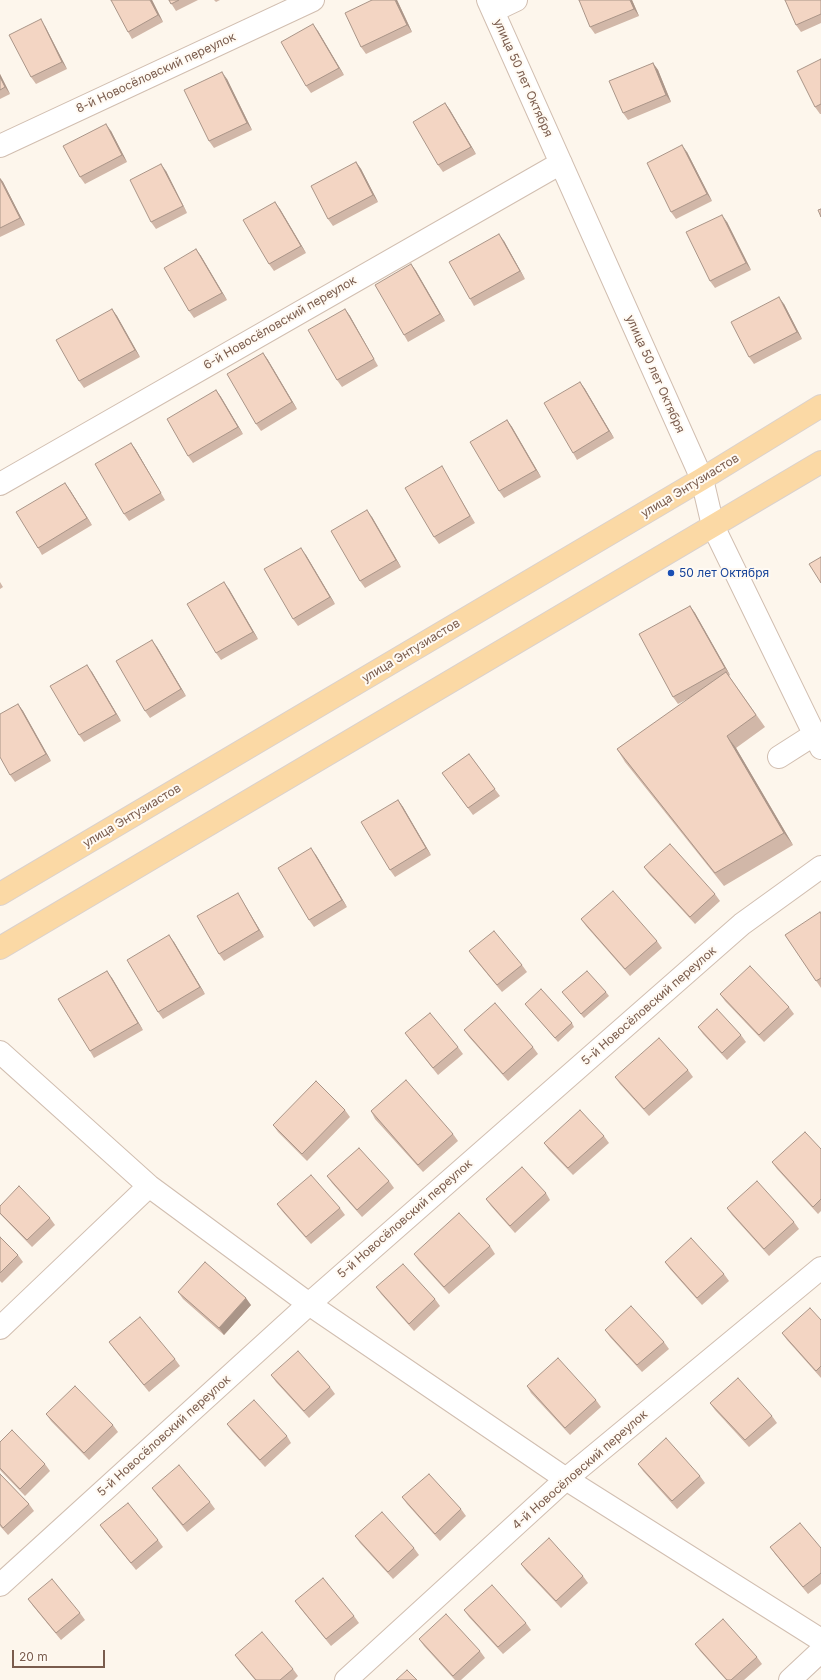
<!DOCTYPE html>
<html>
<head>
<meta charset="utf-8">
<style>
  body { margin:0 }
  #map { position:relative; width:821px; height:1680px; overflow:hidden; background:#fdf6ec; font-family:Inter,sans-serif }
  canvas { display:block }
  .scale { position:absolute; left:12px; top:1650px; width:93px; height:18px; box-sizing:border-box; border:2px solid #7a5c4d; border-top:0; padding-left:5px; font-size:12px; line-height:14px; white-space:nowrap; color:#7a5c4d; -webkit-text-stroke:3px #fffaf3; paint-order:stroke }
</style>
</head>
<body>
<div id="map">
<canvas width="821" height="1680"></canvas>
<div class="scale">20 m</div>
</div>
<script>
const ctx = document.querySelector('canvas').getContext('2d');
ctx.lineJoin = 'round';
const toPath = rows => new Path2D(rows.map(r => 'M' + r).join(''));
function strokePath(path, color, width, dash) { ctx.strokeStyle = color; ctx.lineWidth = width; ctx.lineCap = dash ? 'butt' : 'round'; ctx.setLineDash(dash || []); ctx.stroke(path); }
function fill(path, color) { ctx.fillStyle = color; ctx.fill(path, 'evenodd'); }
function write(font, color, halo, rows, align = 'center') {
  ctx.font = font + ' Inter,sans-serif'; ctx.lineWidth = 4; ctx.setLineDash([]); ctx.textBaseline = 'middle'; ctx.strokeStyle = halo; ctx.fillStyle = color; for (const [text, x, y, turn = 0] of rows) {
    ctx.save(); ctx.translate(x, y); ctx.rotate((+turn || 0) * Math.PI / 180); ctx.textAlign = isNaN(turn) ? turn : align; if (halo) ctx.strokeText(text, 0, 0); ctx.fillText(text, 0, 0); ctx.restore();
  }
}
const minor = toPath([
  [488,0,702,479,713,526,821,748],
  [493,11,516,0],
  [0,146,313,0],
  [0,484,561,163],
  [779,757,815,734],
  [0,1052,149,1186,309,1304,566,1479,821,1640],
  [0,1328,149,1186],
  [0,1585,309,1304,742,924,821,867],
  [346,1680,566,1479,821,1268],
  [790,1680,821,1651]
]);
const major = toPath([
  [0,894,702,479,821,406],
  [0,948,821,462]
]);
strokePath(minor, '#d1beb0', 24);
strokePath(major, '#dad1cd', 24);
strokePath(minor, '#fff', 22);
strokePath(major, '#fbd9a5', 22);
fill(toPath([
  [152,0,163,22,132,39,128,32],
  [169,0,198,0,176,11],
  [214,0,220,0,216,2],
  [397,0,412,32,366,54,361,47],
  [632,0,639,16,595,34,590,27],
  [821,0,821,23,801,32,796,25],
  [45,26,67,69,36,84,31,77],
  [318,31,344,75,311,93,306,86],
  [821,59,821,114,820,114,815,107],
  [653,63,658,70,671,102,628,120,623,113],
  [0,74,10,94,0,99],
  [227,79,252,130,214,148,209,141],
  [445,103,450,110,476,154,443,172,438,165],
  [111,131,127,162,85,184,80,177],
  [687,152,712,201,676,219,671,212],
  [356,162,361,169,378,202,333,226,328,219],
  [166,171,187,213,156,229,151,222],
  [0,178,3,182,25,225,0,237],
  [280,209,306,253,274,271,269,264],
  [727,222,751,270,715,288,710,281],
  [504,241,525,279,474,306,470,299],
  [196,249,201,256,227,300,194,318,189,311],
  [411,264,416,271,445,321,408,342,404,335],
  [784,304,802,339,754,364,749,357],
  [112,309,117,316,140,357,84,388,79,381],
  [345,309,350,316,378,366,342,387,337,380],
  [263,353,268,360,297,409,261,431,256,424],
  [580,382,585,389,614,438,577,460,573,453],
  [216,390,221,397,243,434,193,463,188,456],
  [507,420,512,427,541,477,504,498,499,491],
  [131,443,136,450,165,500,129,521,124,514],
  [446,474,475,523,439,544,434,537],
  [70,490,92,525,42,555,38,548],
  [372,517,401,567,365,588,360,581],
  [306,555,335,604,298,626,293,619],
  [0,582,3,587,0,589],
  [229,589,258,639,221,660,216,653],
  [690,606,695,613,730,675,729,676,765,727,736,748,793,845,724,886,625,762,617,749,693,696,678,704,673,697],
  [157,647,186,696,150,718,145,711],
  [92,672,121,721,84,742,79,735],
  [18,704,23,711,51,761,15,782,10,775],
  [469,754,500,796,473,815,442,773],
  [398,800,403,807,431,855,395,877,390,870],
  [316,855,347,907,314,927,309,920],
  [644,867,715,894,720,901,695,924,649,874],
  [242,900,264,937,224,961,219,954],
  [821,914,821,988,785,935],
  [581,919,657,941,662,948,630,976,586,926],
  [174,942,205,994,163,1019,158,1012],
  [469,951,522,965,527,972,502,992,474,958],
  [112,978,143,1030,94,1058,90,1051],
  [562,992,606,992,609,996,584,1018],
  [720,994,789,1007,794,1014,764,1042,725,1001],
  [525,1004,572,1023,574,1027,558,1042],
  [698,1027,741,1035,746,1042,727,1060,703,1034],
  [464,1030,533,1047,538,1054,508,1081,469,1037],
  [405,1033,458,1047,463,1054,438,1075,410,1040],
  [688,1070,693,1077,649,1116,620,1084,615,1077],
  [345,1110,350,1117,307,1161,278,1132,273,1125],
  [371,1111,453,1134,458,1141,423,1172,375,1119],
  [604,1136,609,1143,573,1175,549,1150,544,1143],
  [821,1149,821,1211,818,1214,777,1169,772,1162],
  [327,1176,389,1181,394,1188,362,1217,332,1183],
  [546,1193,550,1200,515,1233,491,1206,486,1199],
  [277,1204,340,1208,345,1215,311,1244,282,1211],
  [0,1206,50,1218,55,1225,32,1247,2,1216,0,1214],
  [727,1208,794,1222,799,1229,769,1256,732,1215],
  [0,1237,18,1255,23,1262,2,1283,0,1281],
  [490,1246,495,1254,449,1294,419,1261,414,1254],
  [665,1262,724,1274,729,1281,702,1305,670,1269],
  [376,1287,435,1299,440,1306,414,1331,381,1294],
  [178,1292,251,1305,224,1335,183,1299],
  [821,1320,821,1378,787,1340,782,1333],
  [605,1330,664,1342,669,1349,642,1372,610,1337],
  [109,1342,175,1359,180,1366,149,1392,114,1349],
  [271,1375,330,1387,335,1394,309,1418,276,1382],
  [527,1386,596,1400,601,1407,570,1435,531,1393],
  [710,1403,772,1416,777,1423,749,1447,715,1410],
  [46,1414,113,1425,118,1432,89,1460,51,1421],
  [227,1424,287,1436,291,1443,265,1467,232,1431],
  [0,1442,45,1464,50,1471,25,1496,0,1470],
  [638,1464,700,1476,705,1483,677,1509,643,1471],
  [0,1474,29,1504,34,1511,8,1535,0,1526],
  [152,1488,210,1502,215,1509,187,1532,157,1495],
  [402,1497,461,1509,466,1516,440,1541,407,1504],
  [100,1525,158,1540,163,1547,136,1570,105,1532],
  [355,1536,414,1548,419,1555,393,1579,360,1543],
  [770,1547,821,1548,821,1584,808,1594,775,1554],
  [521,1564,583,1576,588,1583,561,1608,526,1571],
  [28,1599,80,1613,85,1620,61,1640,33,1606],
  [295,1601,354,1616,359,1623,331,1646,300,1608],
  [464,1610,526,1623,531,1630,503,1654,469,1617],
  [419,1639,480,1651,485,1658,461,1680,455,1680,424,1646],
  [695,1644,757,1657,762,1664,744,1680,726,1680,700,1651],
  [235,1655,293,1669,298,1676,294,1680,255,1680,240,1662]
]), '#d1b7a8');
fill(toPath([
  [150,0,152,0,163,22,158,15],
  [395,0,397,0,412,32,407,25],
  [630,0,632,0,639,16,634,9],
  [41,19,45,26,67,69,62,62],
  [313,24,318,31,344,75,339,68],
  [653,63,658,70,671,102,666,95],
  [222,72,227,79,252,130,247,123],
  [0,74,10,94,5,87,0,77],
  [445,103,450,110,476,154,471,147],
  [106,124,111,131,127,162,122,155],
  [682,145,687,152,712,201,707,194],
  [356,162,361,169,378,202,373,195],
  [161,164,166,171,187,213,183,206],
  [0,178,3,182,25,225,20,218],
  [275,202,280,209,306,253,301,246],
  [722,215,727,222,751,270,746,263],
  [499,234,504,241,525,279,520,271],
  [196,249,201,256,227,300,222,293],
  [411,264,416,271,445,321,440,314],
  [779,297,784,304,802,339,797,332],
  [112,309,117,316,140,357,135,350],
  [345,309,350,316,378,366,374,359],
  [263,353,268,360,297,409,292,402],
  [580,382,585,389,614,438,609,431],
  [216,390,221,397,243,434,238,427],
  [507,420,512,427,541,477,536,470],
  [131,443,136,450,165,500,161,493],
  [65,483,70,490,92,525,87,518],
  [367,510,372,517,401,567,396,560],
  [301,548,306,555,335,604,330,597],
  [224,582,229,589,258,639,253,632],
  [690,606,695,613,730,675,725,668],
  [152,640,157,647,186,696,181,689],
  [87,665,92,672,121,721,116,714],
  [18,704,23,711,51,761,46,754],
  [727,736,736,748,793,845,784,833],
  [398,800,403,807,431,855,426,848],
  [311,848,316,855,347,907,342,900],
  [238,893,242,900,264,937,259,930],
  [169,935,174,942,205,994,200,987],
  [107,971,112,978,143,1030,138,1023],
  [246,1298,251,1305,224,1335,219,1328]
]), '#aa9588');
const building = toPath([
  [111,0,150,0,158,15,128,32,111,0],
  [169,0,179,0,171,4,169,0],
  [372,0,395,0,407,25,361,47,345,13,372,0],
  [579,0,630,0,634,9,590,27,579,0],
  [785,0,821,0,821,14,796,25,785,0],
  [41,19,62,62,31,77,9,35,41,19],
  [313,24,339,68,306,86,281,42,313,24],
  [821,59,821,104,815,107,797,71,821,59],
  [653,63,666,95,623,113,609,81,653,63],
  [222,72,247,123,209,141,184,90,222,72],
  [0,77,5,87,0,90,0,77],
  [445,103,471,147,438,165,413,122,445,103],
  [106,124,122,155,80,177,63,146,106,124],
  [682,145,707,194,671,212,647,163,682,145],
  [356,162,373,195,328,219,311,186,356,162],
  [161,164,183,206,151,222,130,180,161,164],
  [0,179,20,218,0,228,0,179],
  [275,202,301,246,269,264,243,220,275,202],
  [821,209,821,217,818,210,821,209],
  [722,215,746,263,710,281,686,232,722,215],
  [499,234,520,271,470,299,449,262,499,234],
  [196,249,222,293,189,311,164,268,196,249],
  [411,264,440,314,404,335,375,285,411,264],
  [779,297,797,332,749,357,731,322,779,297],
  [112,309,135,350,79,381,56,340,112,309],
  [345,309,374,359,337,380,308,330,345,309],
  [263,353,292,402,256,424,227,374,263,353],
  [580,382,609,431,573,453,544,403,580,382],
  [216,390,238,427,188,456,167,419,216,390],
  [507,420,536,470,499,491,470,442,507,420],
  [131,443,161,493,124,514,95,464,131,443],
  [442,466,470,516,434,537,405,488,442,466],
  [65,483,87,518,38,548,16,512,65,483],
  [367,510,396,560,360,581,331,531,367,510],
  [301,548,330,597,293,619,264,569,301,548],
  [821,557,821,583,809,564,821,557],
  [224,582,253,632,216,653,187,604,224,582],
  [690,606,725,668,673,697,639,634,690,606],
  [152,640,181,689,145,711,116,661,152,640],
  [87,665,116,714,79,735,50,686,87,665],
  [726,672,756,715,727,736,784,833,715,873,617,749,726,672],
  [18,704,46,754,10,775,0,757,0,714,18,704],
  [469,754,495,789,468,808,442,773,469,754],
  [398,800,426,848,390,870,361,822,398,800],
  [670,844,715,894,690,917,644,867,670,844],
  [311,848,342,900,309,920,278,868,311,848],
  [613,891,657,941,625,969,581,919,613,891],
  [238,893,259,930,219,954,197,916,238,893],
  [820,912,821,914,821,978,816,981,785,935,820,912],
  [494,931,522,965,497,985,469,951,494,931],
  [169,935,200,987,158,1012,127,960,169,935],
  [750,966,789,1007,759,1035,720,994,750,966],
  [107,971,138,1023,90,1051,58,999,107,971],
  [587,971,606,992,581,1014,562,992,587,971],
  [541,989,572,1023,555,1038,525,1004,541,989],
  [495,1003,533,1047,503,1074,464,1030,495,1003],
  [717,1009,741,1035,722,1053,698,1027,717,1009],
  [430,1013,458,1047,433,1068,405,1033,430,1013],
  [659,1038,688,1070,644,1109,615,1077,659,1038],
  [406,1080,453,1134,418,1165,371,1111,406,1080],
  [316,1081,345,1110,302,1154,273,1125,316,1081],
  [580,1110,604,1136,568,1168,544,1143,580,1110],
  [805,1132,821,1149,821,1199,813,1207,772,1162,805,1132],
  [359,1148,389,1181,357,1210,327,1176,359,1148],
  [522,1167,546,1193,510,1226,486,1199,522,1167],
  [311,1175,340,1208,306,1237,277,1204,311,1175],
  [757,1181,794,1222,764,1249,727,1208,757,1181],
  [19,1186,50,1218,27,1240,0,1213,0,1206,19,1186],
  [459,1213,490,1246,444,1287,414,1254,459,1213],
  [0,1237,18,1255,0,1273,0,1237],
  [691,1238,724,1274,697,1298,665,1262,691,1238],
  [205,1262,246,1298,219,1328,178,1292,205,1262],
  [403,1264,435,1299,409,1324,376,1287,403,1264],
  [631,1306,664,1342,637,1365,605,1330,631,1306],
  [810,1308,821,1320,821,1366,816,1371,782,1333,810,1308],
  [140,1317,175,1359,144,1385,109,1342,140,1317],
  [298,1351,330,1387,304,1411,271,1375,298,1351],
  [558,1358,596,1400,565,1428,527,1386,558,1358],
  [738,1378,772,1416,745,1440,710,1403,738,1378],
  [75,1386,113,1425,84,1453,46,1414,75,1386],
  [254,1400,287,1436,260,1460,227,1424,254,1400],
  [12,1430,45,1464,20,1489,0,1468,0,1442,12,1430],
  [666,1438,700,1476,672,1501,638,1464,666,1438],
  [179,1465,210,1502,183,1525,152,1488,179,1465],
  [0,1474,29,1504,3,1528,0,1524,0,1474],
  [429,1474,461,1509,435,1534,402,1497,429,1474],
  [128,1503,158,1540,131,1563,100,1525,128,1503],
  [382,1512,414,1548,388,1572,355,1536,382,1512],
  [800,1523,821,1548,821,1573,803,1587,770,1547,800,1523],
  [549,1538,583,1576,556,1601,521,1564,549,1538],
  [323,1578,354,1616,326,1639,295,1601,323,1578],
  [52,1579,80,1613,56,1633,28,1599,52,1579],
  [492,1585,526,1623,498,1647,464,1610,492,1585],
  [446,1614,480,1651,453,1676,419,1639,446,1614],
  [723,1619,757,1657,731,1680,727,1680,695,1644,723,1619],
  [262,1632,293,1669,280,1680,256,1680,235,1655,262,1632],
  [407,1670,417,1680,396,1680,407,1670]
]);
fill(building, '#f3d5c3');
strokePath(building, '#aa9588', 1);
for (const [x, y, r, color] of [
  [671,573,4,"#1a4fb4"]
]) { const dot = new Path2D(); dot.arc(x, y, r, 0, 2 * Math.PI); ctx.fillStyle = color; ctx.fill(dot); strokePath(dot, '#fffaf3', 1.5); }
write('12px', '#7a5c4d', '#fffaf3', [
  ["8-й Новосёловский переулок",156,73,-25],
  ["улица 50 лет Октября",523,78,66],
  ["6-й Новосёловский переулок",280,323,-30],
  ["улица 50 лет Октября",655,374,66],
  ["улица Энтузиастов",690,486,-31],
  ["улица Энтузиастов",411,651,-31],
  ["улица Энтузиастов",132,816,-31],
  ["5-й Новосёловский переулок",649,1006,-41],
  ["5-й Новосёловский переулок",405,1219,-41],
  ["5-й Новосёловский переулок",164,1436,-42],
  ["4-й Новосёловский переулок",580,1470,-41]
]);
write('12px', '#164399', '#fffaf3', [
  ["50 лет Октября",679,573]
], 'left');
</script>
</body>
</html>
